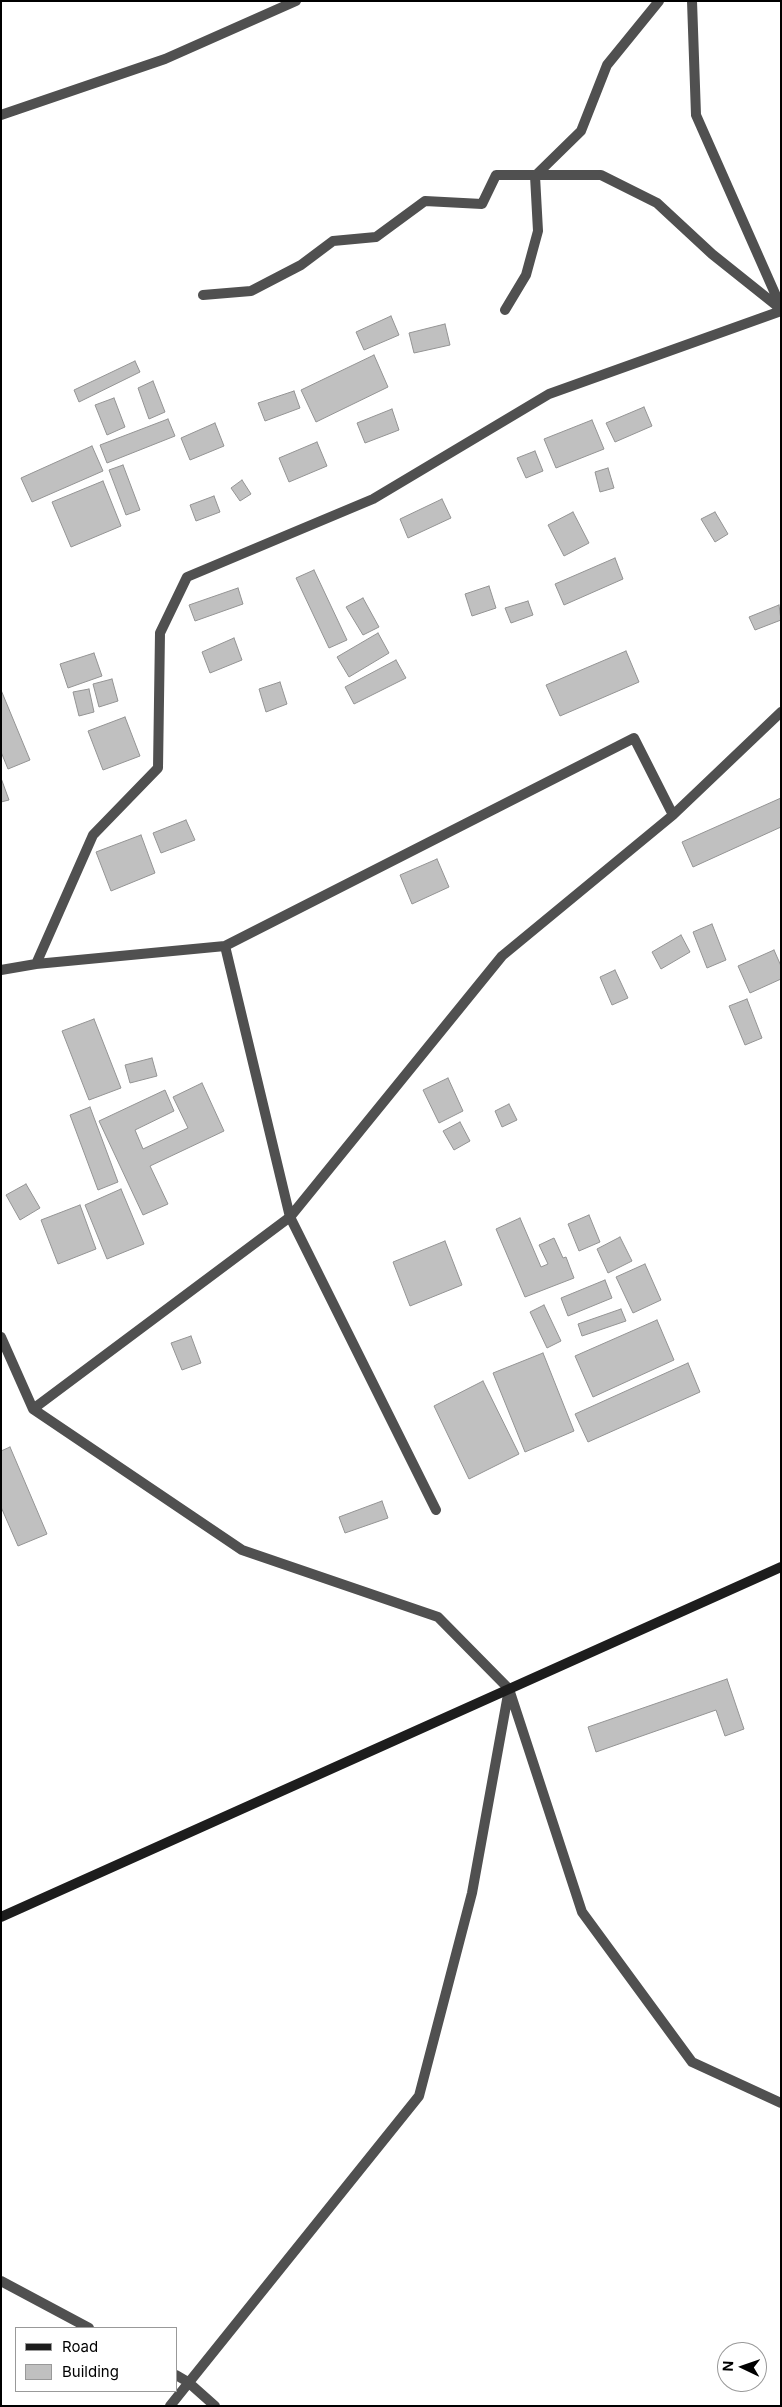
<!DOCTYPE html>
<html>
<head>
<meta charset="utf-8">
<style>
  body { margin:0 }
  #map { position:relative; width:782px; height:2407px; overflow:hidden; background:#fff; font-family:Inter,sans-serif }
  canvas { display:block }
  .frame { position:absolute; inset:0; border:2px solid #000; pointer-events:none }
  .legend { position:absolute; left:15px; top:2327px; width:162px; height:65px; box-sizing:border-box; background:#fff; border:1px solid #999; margin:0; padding:6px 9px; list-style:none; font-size:15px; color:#000 }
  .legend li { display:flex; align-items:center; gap:10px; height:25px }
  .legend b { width:25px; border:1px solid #999 }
  .north { position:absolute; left:717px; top:2342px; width:50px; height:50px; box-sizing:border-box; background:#fff; border:1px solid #999; border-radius:50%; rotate:273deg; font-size:14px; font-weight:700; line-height:20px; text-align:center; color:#000 }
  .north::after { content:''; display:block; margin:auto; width:18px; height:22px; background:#000; clip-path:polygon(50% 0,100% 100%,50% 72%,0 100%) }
</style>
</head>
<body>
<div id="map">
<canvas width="782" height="2407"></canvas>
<div class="frame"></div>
<ul class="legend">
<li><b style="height:6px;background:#1d1d1d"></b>Road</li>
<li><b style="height:14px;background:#c0c0c0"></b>Building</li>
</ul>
<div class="north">N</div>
</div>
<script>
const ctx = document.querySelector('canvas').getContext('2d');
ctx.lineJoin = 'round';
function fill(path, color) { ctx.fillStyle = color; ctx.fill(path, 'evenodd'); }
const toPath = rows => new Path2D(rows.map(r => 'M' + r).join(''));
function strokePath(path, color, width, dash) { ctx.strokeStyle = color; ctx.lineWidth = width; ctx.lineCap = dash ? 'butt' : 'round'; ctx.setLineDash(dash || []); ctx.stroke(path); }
const building = toPath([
  [391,316,399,335,364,350,356,332,391,316],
  [445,324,450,345,414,353,409,333,445,324],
  [374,355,388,387,316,422,301,390,374,355],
  [135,361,140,372,79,402,74,390,135,361],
  [153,381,165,412,149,419,138,388,153,381],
  [294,391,300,408,265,421,258,403,294,391],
  [114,398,125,427,107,435,95,405,114,398],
  [644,407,652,426,615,442,606,423,644,407],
  [392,409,399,430,365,443,357,423,392,409],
  [168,419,175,436,107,463,100,445,168,419],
  [592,420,604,449,556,468,544,439,592,420],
  [215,423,224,446,190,460,181,438,215,423],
  [317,442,327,466,289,482,279,458,317,442],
  [92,446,103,471,32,502,21,478,92,446],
  [535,451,543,471,526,478,517,458,535,451],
  [123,465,140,510,126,515,109,470,123,465],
  [608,468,614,488,600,492,595,472,608,468],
  [242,480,251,494,240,501,231,488,242,480],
  [103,481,121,526,71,547,52,502,103,481],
  [214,496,220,512,196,521,190,505,214,496],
  [442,499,451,518,408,538,400,519,442,499],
  [573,512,589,543,564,556,548,525,573,512],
  [715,512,728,534,715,542,701,519,715,512],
  [615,558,623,579,564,605,555,584,615,558],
  [314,570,347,640,329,648,296,578,314,570],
  [489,586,496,608,472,616,465,594,489,586],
  [238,588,243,604,195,621,189,605,238,588],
  [363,598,379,627,363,635,346,607,363,598],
  [528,601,533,615,511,623,505,608,528,601],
  [779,605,781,620,755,630,749,617,779,605],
  [378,633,389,653,349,677,337,657,378,633],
  [234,638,242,660,210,673,202,652,234,638],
  [626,651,639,682,560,716,546,685,626,651],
  [94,653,102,676,68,688,60,664,94,653],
  [396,660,406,678,354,704,345,687,396,660],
  [112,679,118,701,99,707,93,684,112,679],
  [280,682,287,704,266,712,259,689,280,682],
  [89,689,94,712,79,716,73,692,89,689],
  [1,690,30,760,8,769,1,752,1,690],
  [125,717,140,756,103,770,88,731,125,717],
  [1,778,9,800,1,802,1,778],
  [781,798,781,827,693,867,682,842,781,798],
  [186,820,195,840,161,853,153,833,186,820],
  [141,835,155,873,111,891,96,852,141,835],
  [437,859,449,887,412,904,400,875,437,859],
  [712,924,726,960,707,968,693,932,712,924],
  [681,935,690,952,661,969,652,952,681,935],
  [774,950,781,966,781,979,750,993,738,966,774,950],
  [615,970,628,998,612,1005,600,977,615,970],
  [747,999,762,1038,745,1045,729,1006,747,999],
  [94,1019,121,1088,89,1100,62,1031,94,1019],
  [152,1058,157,1076,130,1083,125,1065,152,1058],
  [448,1078,463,1111,439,1123,423,1090,448,1078],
  [202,1083,224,1131,150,1166,168,1204,143,1215,99,1121,165,1090,174,1111,135,1130,143,1149,188,1128,173,1097,202,1083],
  [509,1104,517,1120,502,1127,495,1111,509,1104],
  [90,1107,118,1182,98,1190,70,1115,90,1107],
  [460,1122,470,1141,454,1150,443,1131,460,1122],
  [26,1184,40,1208,20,1220,6,1195,26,1184],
  [121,1189,144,1244,107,1259,85,1205,121,1189],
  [80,1205,96,1249,58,1264,41,1220,80,1205],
  [589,1215,600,1242,579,1251,568,1224,589,1215],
  [520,1218,541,1267,548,1264,539,1245,554,1238,563,1258,566,1257,574,1278,525,1297,496,1229,520,1218],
  [620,1237,632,1261,608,1273,597,1249,620,1237],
  [445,1241,462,1285,410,1306,393,1262,445,1241],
  [645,1264,661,1300,633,1313,616,1277,645,1264],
  [605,1280,612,1298,568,1316,561,1298,605,1280],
  [544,1305,561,1341,547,1348,530,1312,544,1305],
  [621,1309,626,1321,582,1336,578,1324,621,1309],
  [657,1320,674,1360,593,1397,575,1356,657,1320],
  [191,1336,201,1363,182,1370,171,1343,191,1336],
  [543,1353,574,1431,525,1452,493,1373,543,1353],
  [688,1363,700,1392,588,1442,575,1414,688,1363],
  [483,1381,519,1454,469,1479,434,1406,483,1381],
  [10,1447,47,1534,18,1546,1,1507,1,1451,10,1447],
  [382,1501,388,1518,345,1533,339,1517,382,1501],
  [727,1679,744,1729,725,1736,716,1710,596,1752,588,1727,727,1679]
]);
fill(building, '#c0c0c0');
strokePath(building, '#949494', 1);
strokePath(toPath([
  [692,1,696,115,781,307],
  [1,115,165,59,296,1],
  [203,295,251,291,301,265,333,241,376,237,425,201,482,204,496,175,601,175,657,203,712,254,781,309],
  [505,310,526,275,538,231,535,176,581,131,607,65,659,1],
  [225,946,634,738,673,815],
  [36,964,93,835,158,768,160,633,187,577,373,499,549,394,781,311],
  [1,970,36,964,225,946,290,1217,33,1409],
  [1,1337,33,1409,242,1550,438,1617,509,1689],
  [436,1510,290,1217,502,956,673,815,781,712],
  [1,2281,89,2328],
  [176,2375,188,2382,215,2406],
  [170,2406,419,2096,472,1893,509,1689,582,1912,692,2062,781,2103]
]), '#505050', 10);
strokePath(toPath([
  [1,1917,781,1567]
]), '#1d1d1d', 10);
</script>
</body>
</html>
